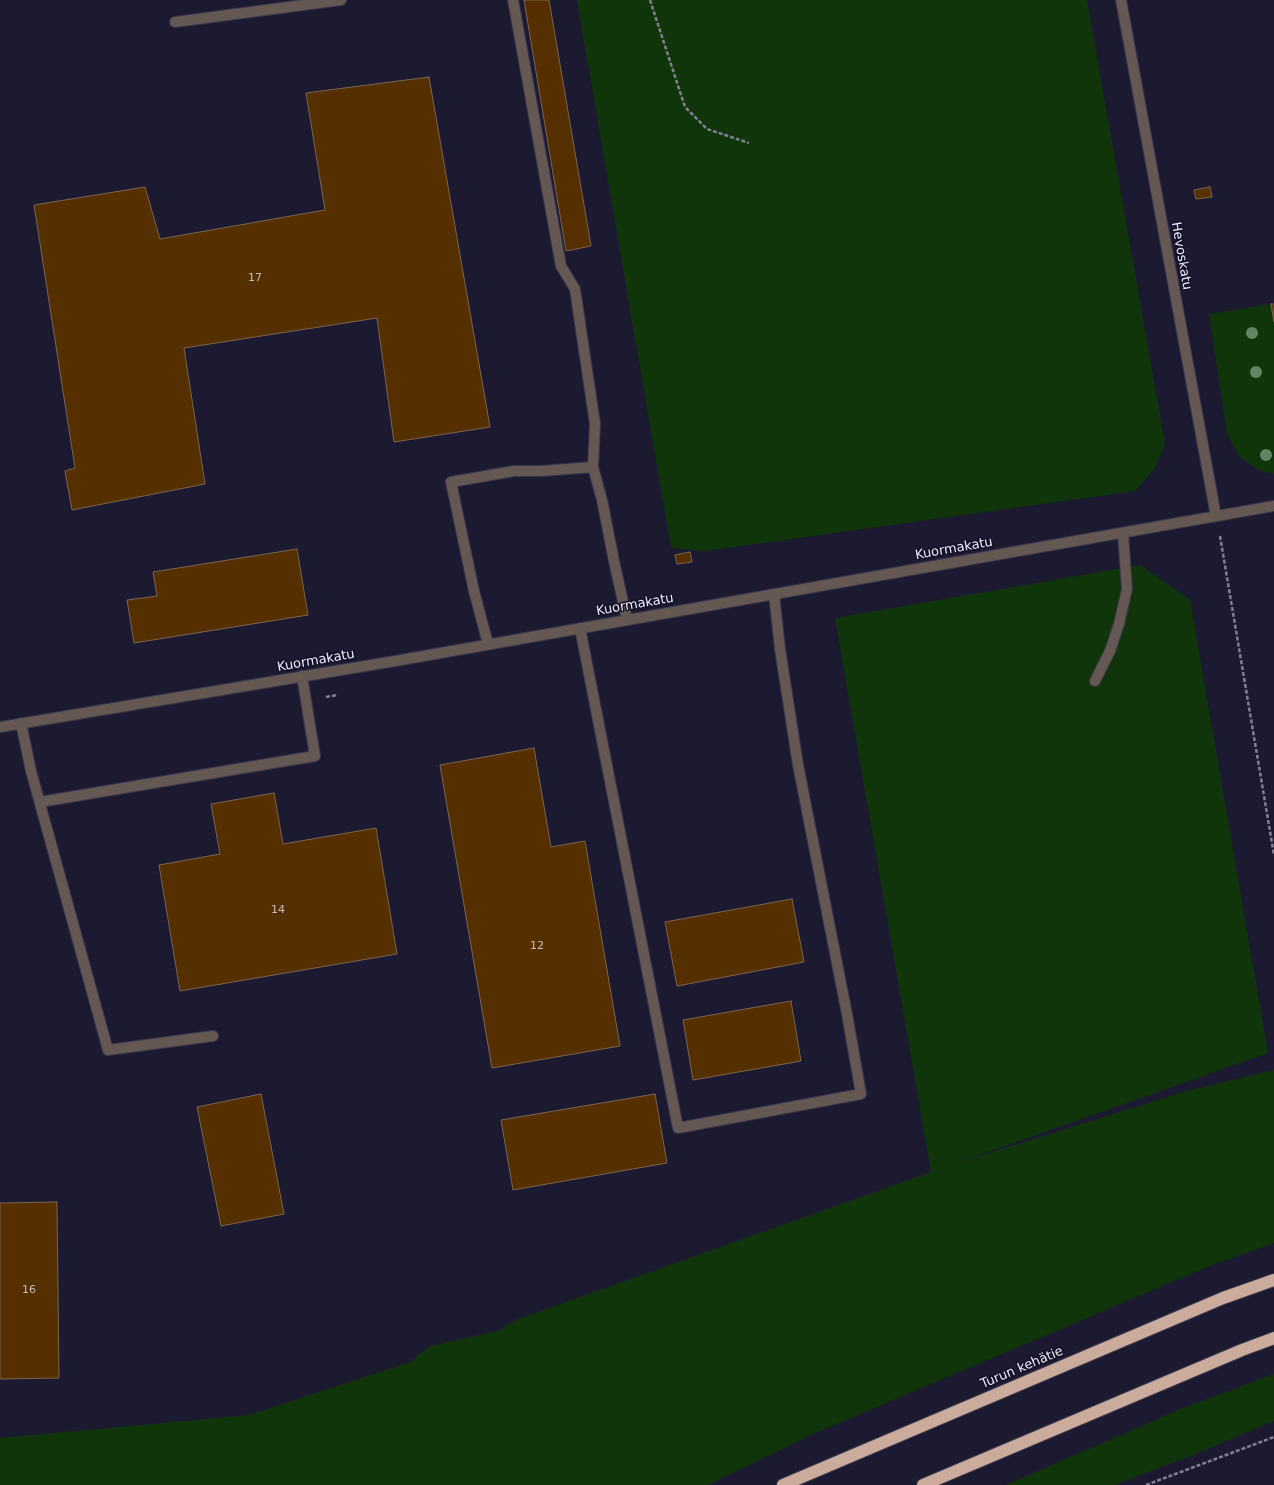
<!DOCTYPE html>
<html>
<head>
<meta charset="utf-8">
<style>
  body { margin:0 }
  canvas { display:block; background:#1c1a31 }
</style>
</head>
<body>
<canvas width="1274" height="1485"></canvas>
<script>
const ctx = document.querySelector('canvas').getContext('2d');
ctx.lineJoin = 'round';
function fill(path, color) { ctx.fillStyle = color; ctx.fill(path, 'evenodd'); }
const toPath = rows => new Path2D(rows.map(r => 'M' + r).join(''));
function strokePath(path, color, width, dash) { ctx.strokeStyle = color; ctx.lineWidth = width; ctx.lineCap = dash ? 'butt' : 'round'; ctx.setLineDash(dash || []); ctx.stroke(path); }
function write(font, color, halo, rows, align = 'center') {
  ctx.font = font + ' "DejaVu Sans",sans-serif'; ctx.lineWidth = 3; ctx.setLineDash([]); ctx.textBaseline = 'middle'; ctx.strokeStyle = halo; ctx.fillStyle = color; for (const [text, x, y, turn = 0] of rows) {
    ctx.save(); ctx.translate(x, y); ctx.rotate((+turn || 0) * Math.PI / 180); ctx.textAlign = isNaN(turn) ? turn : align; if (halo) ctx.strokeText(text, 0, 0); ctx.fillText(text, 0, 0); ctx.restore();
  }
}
fill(toPath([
  [577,0,1087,0,1165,444,1155,468,1135,491,705,551,671,548],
  [1271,304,1274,322,1274,474,1256,469,1238,455,1227,433,1209,314],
  [1140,565,1190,600,1268,1053,948,1166,1183,1092,1274,1070,1274,1243,1212,1265,815,1433,708,1485,0,1485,0,1438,249,1415,410,1362,430,1346,497,1331,518,1319,931,1172,835,618],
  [1274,1374,1274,1421,1193,1455,1114,1485,1006,1485,1178,1410]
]), '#11350a');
const building = toPath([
  [524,0,549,0,591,246,566,251,524,0],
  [429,77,490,427,394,442,377,318,184,348,205,484,72,510,65,471,75,468,34,205,145,187,160,239,325,210,306,93,429,77],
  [1210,187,1212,197,1196,199,1194,190,1210,187],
  [1271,304,1274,304,1274,322,1271,304],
  [297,549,308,615,134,643,127,600,157,596,153,572,297,549],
  [690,552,692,562,677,564,675,555,690,552],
  [534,748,551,847,585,841,620,1046,492,1068,440,765,534,748],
  [274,793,283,844,376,828,397,954,180,991,159,865,220,854,211,804,274,793],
  [792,899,804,962,677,986,665,922,792,899],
  [791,1001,801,1061,693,1080,683,1020,791,1001],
  [261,1094,284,1214,221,1226,197,1107,261,1094],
  [655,1094,667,1163,513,1190,501,1120,655,1094],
  [57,1202,59,1378,0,1379,0,1203,57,1202]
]);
fill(building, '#562f01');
strokePath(building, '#7c6550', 1);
const minor = toPath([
  [1121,0,1216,516],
  [175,22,341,0],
  [593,467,602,500,614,561,627,620],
  [580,628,678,1128,861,1094,847,1014,798,765,780,649,774,594],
  [488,644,474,591,451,482,514,471,541,471,593,467,595,424,575,289,561,266,513,0],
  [1095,681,1110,651,1119,624,1127,589,1123,533],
  [21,723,31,771,108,1050,213,1036],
  [0,727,401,660,1274,506],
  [40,802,315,756,302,676]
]);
const highway = toPath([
  [783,1485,1223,1298,1274,1280],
  [923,1485,1242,1350,1274,1338]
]);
strokePath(minor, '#39374d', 12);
strokePath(highway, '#39374d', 14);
strokePath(toPath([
  [650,0,685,107,707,129,749,143],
  [1220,536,1274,855],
  [326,697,338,695],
  [1146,1485,1274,1437]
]), '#817f93', 2.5, [4, 2]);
strokePath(minor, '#655852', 10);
strokePath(highway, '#cbab9b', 12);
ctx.fillStyle = '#628664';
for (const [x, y] of [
  [1252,333],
  [1256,372],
  [1266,455]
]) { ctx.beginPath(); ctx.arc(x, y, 6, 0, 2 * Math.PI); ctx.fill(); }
write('11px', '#c7bdbd', null, [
  ["17",255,278],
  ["14",278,910],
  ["12",537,946],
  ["16",29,1290]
]);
write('13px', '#edecfc', '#141127', [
  ["Hevoskatu",1181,256,80],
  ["Kuormakatu",954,549,-10],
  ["Kuormakatu",635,605,-10],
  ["Kuormakatu",316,661,-10],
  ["Turun kehätie",1022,1368,-23]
]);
</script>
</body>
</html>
